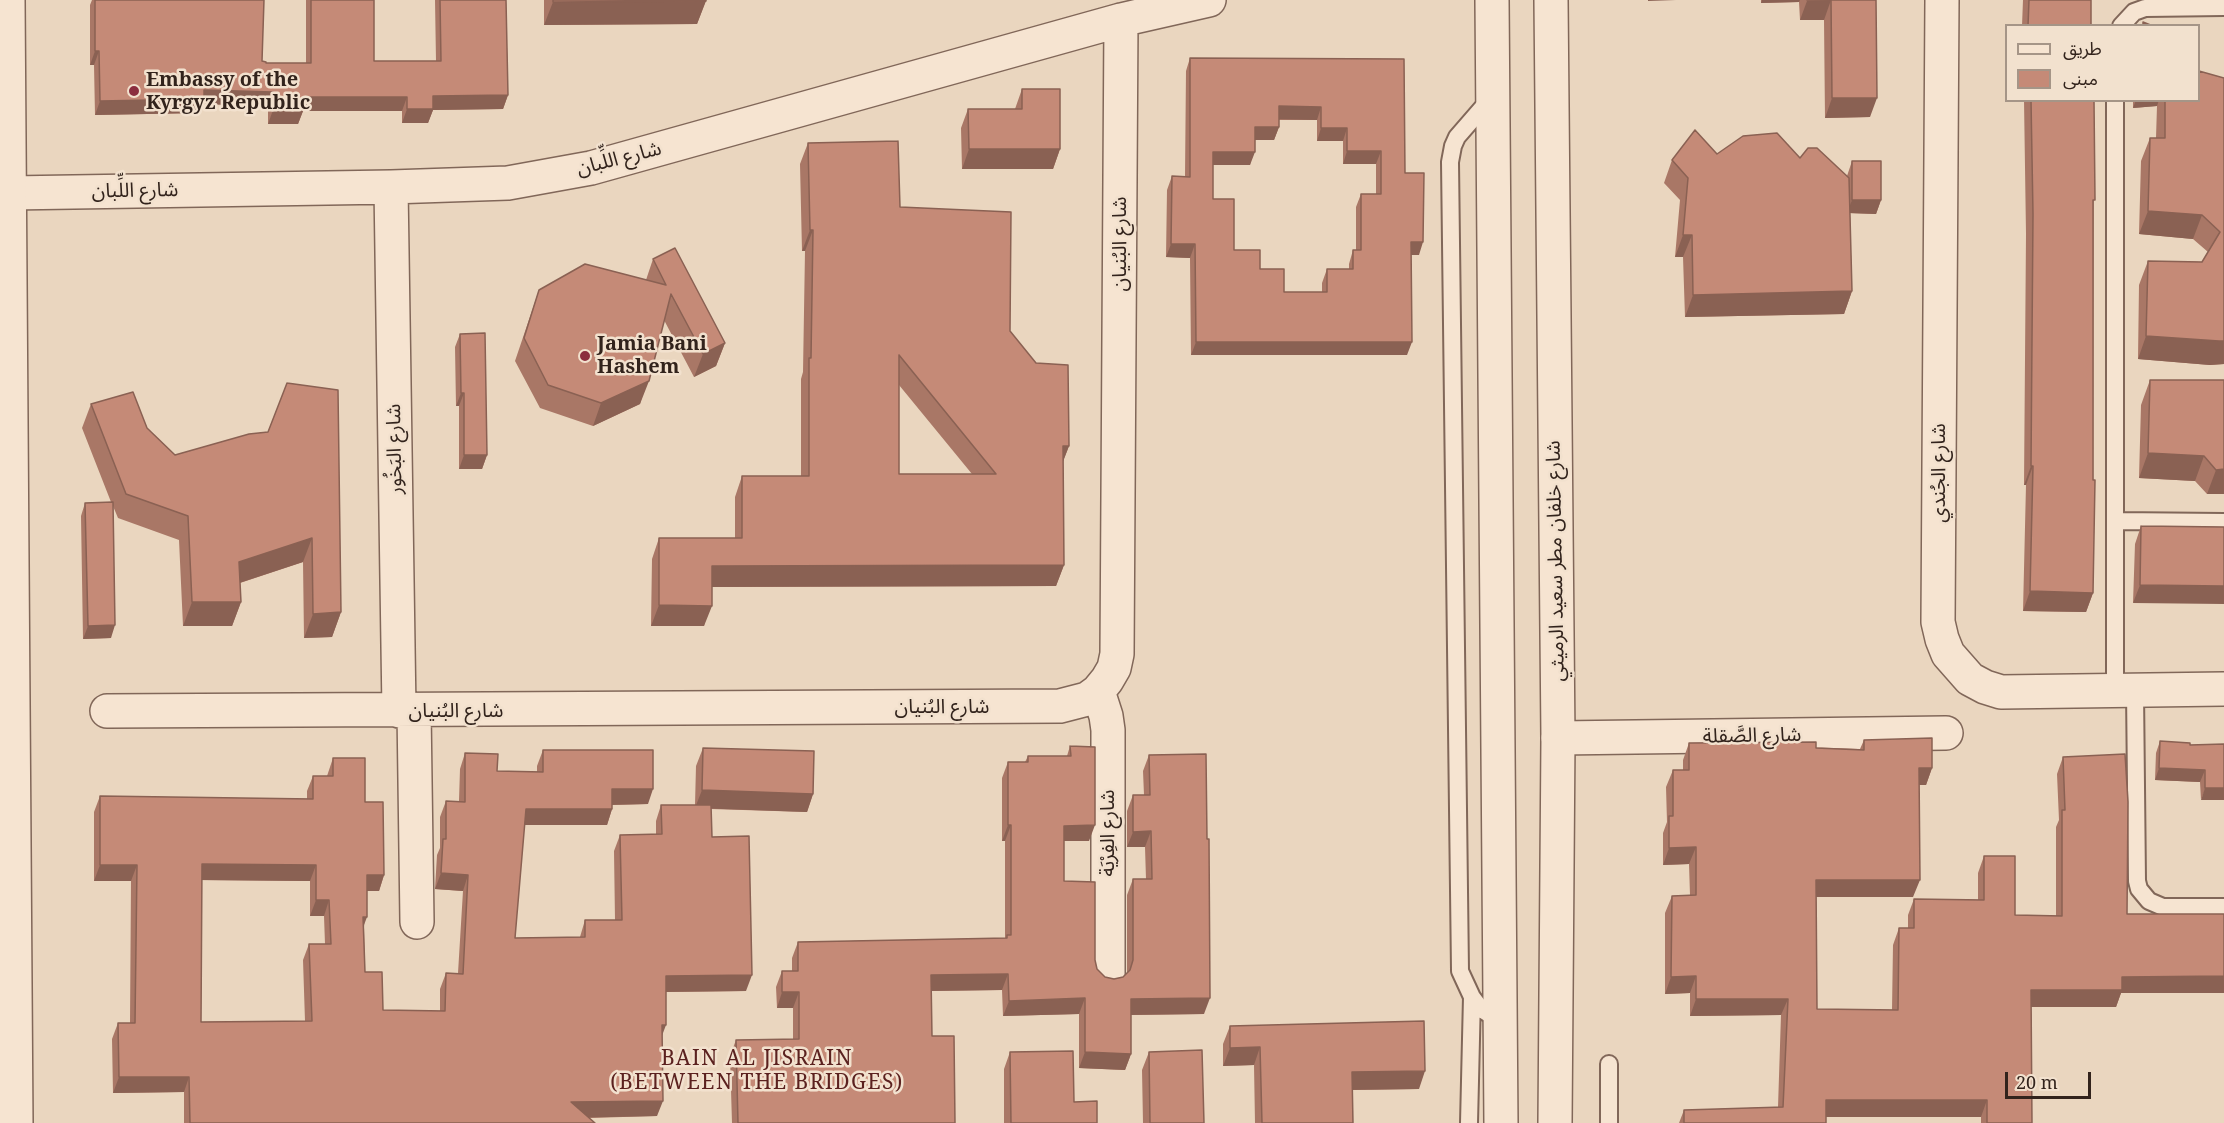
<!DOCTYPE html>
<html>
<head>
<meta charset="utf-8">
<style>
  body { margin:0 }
  #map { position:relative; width:2224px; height:1123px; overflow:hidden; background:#ead6bf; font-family:"Noto Serif","Noto Sans Arabic",serif }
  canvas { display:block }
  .legend { position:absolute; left:2005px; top:24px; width:195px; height:78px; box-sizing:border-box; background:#f2e1ce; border:2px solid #a59587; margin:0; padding:8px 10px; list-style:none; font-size:18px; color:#32231c }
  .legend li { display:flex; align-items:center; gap:12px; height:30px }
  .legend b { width:30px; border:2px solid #a59587 }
  .scale { position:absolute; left:2005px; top:1072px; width:86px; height:27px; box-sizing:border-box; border:3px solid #32231c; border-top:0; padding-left:8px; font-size:18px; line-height:21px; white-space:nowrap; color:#32231c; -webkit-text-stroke:4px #f2e1ce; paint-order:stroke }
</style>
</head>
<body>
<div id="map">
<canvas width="2224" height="1123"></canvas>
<ul class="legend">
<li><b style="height:8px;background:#f6e4d1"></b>طريق</li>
<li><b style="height:16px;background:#c58a77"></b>مبنى</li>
</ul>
<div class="scale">20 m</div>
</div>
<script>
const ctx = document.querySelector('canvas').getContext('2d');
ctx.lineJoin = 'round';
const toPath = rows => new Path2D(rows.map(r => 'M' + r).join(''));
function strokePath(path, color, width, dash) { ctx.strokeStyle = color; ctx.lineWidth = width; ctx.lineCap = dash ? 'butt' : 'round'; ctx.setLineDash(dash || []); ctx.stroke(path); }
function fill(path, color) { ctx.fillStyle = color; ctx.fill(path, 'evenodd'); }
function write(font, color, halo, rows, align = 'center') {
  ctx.font = font + ' "Noto Serif","Noto Sans Arabic",serif'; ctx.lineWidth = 5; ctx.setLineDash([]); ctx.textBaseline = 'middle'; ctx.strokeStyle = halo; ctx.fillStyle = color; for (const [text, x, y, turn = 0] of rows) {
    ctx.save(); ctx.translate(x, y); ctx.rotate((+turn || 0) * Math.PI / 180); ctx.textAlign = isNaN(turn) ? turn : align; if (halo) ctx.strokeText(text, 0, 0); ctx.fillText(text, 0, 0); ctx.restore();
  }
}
const service = toPath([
  [2121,26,2134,12,2145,8,2224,7],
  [1490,99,1457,137,1453,146,1450,162,1460,971,1472,997,1481,1009,1500,1021],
  [2115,521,2224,522],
  [2115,691,2115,100],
  [2135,691,2137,881,2139,889,2149,901,2163,907,2224,907],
  [1609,1064,1609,1123],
  [1469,1123,1472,997]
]);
const minor = toPath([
  [1942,0,1938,622,1942,639,1948,654,1970,679,1985,687,2001,692,2224,689],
  [391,187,399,711],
  [10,193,391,187,508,183,591,168,1121,20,1209,0],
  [1098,691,1106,716,1108,730,1108,976],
  [414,710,417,922],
  [107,711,1060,706,1087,699,1098,691,1107,680,1114,668,1117,654,1121,20],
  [1558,738,1946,733]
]);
const tertiary = toPath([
  [8,0,16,1123],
  [1492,0,1501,1123],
  [1551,0,1558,738,1555,1123]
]);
strokePath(service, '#816759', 20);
strokePath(minor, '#816759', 36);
strokePath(tertiary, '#816759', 36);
strokePath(service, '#f6e4d1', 16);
strokePath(minor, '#f6e4d1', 33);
strokePath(tertiary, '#f6e4d1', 33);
fill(toPath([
  [92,0,264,0,262,61,266,63,306,63,306,0,374,0,374,61,436,61,435,0,506,0,508,95,503,109,433,110,428,123,402,123,402,111,303,111,298,124,268,124,268,106,202,104,199,113,95,115,94,65,90,65,90,5],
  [544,0,706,0,697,24,544,25],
  [1761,0,1876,0,1870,117,1825,118,1824,20,1800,20,1799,2,1761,3],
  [2023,0,2091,0,2091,26,2022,26],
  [1190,58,1404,59,1405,173,1419,255,1411,255,1407,355,1191,355,1190,258,1166,257,1167,190,1172,176,1185,176,1186,71],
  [1279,120,1317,120,1317,141,1343,141,1343,164,1376,164,1376,194,1361,194,1356,207,1356,250,1353,250,1349,264,1349,269,1327,269,1322,283,1322,292,1284,292,1260,269,1234,250,1213,199,1213,165,1250,165,1255,140,1274,140,1279,127],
  [2224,78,2224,364,2210,365,2138,359,2139,285,2148,261,2202,262,2208,252,2193,239,2139,234,2141,161,2150,138,2156,138,2157,106,2133,108,2133,100,2199,100],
  [1022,89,1060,149,1053,169,962,169,961,128,968,109,1015,109],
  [2024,100,2094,100,2093,593,2086,612,2023,611,2026,485,2024,485,2026,234],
  [808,143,900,207,1010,331,1069,446,1063,461,1064,565,1056,586,712,587,704,626,651,626,652,559,659,538,735,538,735,497,742,476,801,476,801,379,803,372,805,251,802,251,800,164],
  [899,385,972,474,899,474],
  [1717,154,1800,158,1847,176,1852,161,1881,200,1876,214,1850,213,1852,291,1844,314,1685,317,1683,257,1675,257,1680,200,1664,183,1672,160],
  [653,259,725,343,716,366,694,377,664,320,640,404,593,426,540,408,515,361,539,290,646,280],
  [460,334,487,455,482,469,459,469,459,406,456,406,455,347],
  [2150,380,2224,380,2224,494,2207,494,2195,481,2139,478,2141,405],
  [287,383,341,612,332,637,304,638,303,562,240,583,241,602,232,626,183,626,179,540,118,518,113,506,111,638,83,639,81,516,85,503,111,502,82,428,91,404,147,428,175,455,268,432],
  [2141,526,2224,527,2133,603,2135,544],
  [1864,740,1932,768,1926,785,1919,785,1913,897,1816,897,1817,1009,1892,1010,1893,945,1899,928,1908,928,1908,915,1914,899,1978,900,1978,873,1984,856,2015,915,2056,916,2056,827,2059,820,2057,774,2063,757,2127,914,2224,914,2224,993,2121,993,2116,1007,2031,1007,2032,1123,1981,1123,1981,1117,1826,1117,1826,1123,1679,1123,1684,1110,1778,1107,1781,1015,1690,1016,1690,993,1665,994,1665,913,1672,896,1690,895,1689,864,1663,865,1663,833,1667,822,1666,787,1673,770,1683,770,1683,760,1689,743,1860,749],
  [2160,741,2190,745,2224,744,2201,800,2200,782,2155,780,2156,753],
  [1070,746,1089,841,1064,841,1064,881,1095,960,1097,969,1105,977,1114,979,1123,977,1127,973,1127,895,1133,879,1146,879,1145,847,1127,847,1127,811,1133,795,1144,795,1143,771,1149,755,1204,1014,1131,1015,1131,1054,1125,1070,1079,1068,1079,1014,1003,1016,1002,990,931,991,932,1036,955,1123,732,1123,730,1056,736,1040,793,1039,793,1008,777,1008,776,987,782,971,792,971,792,958,798,942,1005,938,1005,841,1002,841,1002,778,1008,762,1025,762,1028,756,1067,756],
  [703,748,813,794,807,812,711,809,712,837,746,991,666,992,662,1037,657,1116,589,1118,595,1123,184,1123,184,1092,113,1093,112,1039,118,1023,130,1023,131,881,94,881,94,812,100,796,307,799,307,791,313,776,327,776,333,758,365,802,384,875,379,891,367,891,364,927,365,972,383,1010,440,1011,440,989,446,973,458,973,463,891,435,889,437,855,440,848,440,817,446,801,459,801,460,769,465,753,497,771,537,772,537,766,543,750,648,804,612,805,612,809,607,825,524,825,515,938,580,937,585,920,615,920,614,851,620,835,656,835,656,821,661,805,695,805,696,766],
  [202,880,310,881,310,916,324,916,325,944,309,944,303,960,305,1021,201,1022],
  [1230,1026,1419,1089,1352,1090,1353,1123,1255,1123,1254,1065,1223,1066,1223,1044],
  [1010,1052,1074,1102,1097,1123,1004,1123,1004,1069],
  [1149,1052,1204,1123,1143,1123,1142,1070]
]), '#a97766');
fill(toPath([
  [1648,0,1676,0,1648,1],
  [1762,0,1800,0,1799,2,1761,3],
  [1831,0,1824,20,1800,20,1807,1],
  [706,1,697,24,544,25,553,2],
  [95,51,99,51,94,65,90,65],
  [204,90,273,92,268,106,202,104,199,113,95,115,100,101],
  [508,95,503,109,433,110,428,123,402,123,407,109,433,96],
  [303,97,407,97,402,111,303,111,298,124,268,124,273,110],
  [1832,98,1877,98,1870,117,1825,118],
  [2136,100,2159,100,2157,106,2133,108],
  [1279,106,1321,107,1317,120,1274,119],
  [1255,127,1279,127,1274,140,1250,140],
  [1321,128,1347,128,1343,141,1317,141],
  [969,149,1060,149,1053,169,962,169],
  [1347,151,1381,151,1376,164,1343,164],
  [1213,152,1255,152,1250,165,1208,165],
  [1852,200,1881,200,1876,214,1847,213],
  [2148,211,2202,215,2193,239,2139,234],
  [810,230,813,230,805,251,802,251],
  [1683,235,1692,235,1683,257,1675,257],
  [1411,242,1423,242,1419,255,1407,255],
  [1171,244,1195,244,1190,258,1166,257],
  [1852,291,1844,314,1685,317,1693,295],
  [2146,336,2224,341,2224,364,2210,365,2138,359],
  [1196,342,1412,342,1407,355,1191,355],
  [725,343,716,366,694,377,703,354],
  [649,381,640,404,593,426,601,403],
  [461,393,464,393,459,406,456,406],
  [1063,446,1069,446,1061,467],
  [2148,453,2204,456,2195,481,2139,478],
  [464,455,487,455,482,469,459,469],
  [2031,466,2033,466,2026,485,2024,485],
  [2224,469,2224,494,2207,494,2216,470],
  [312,538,303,562,230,586,239,562],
  [1064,565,1056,586,704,587,712,566],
  [2140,585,2224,586,2224,604,2133,603],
  [2030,591,2093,593,2086,612,2023,611],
  [192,602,241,602,232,626,183,626],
  [659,605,712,606,704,626,651,626],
  [341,612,332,637,304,638,313,614],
  [115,625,111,638,83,639,88,626],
  [1919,768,1932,768,1926,785,1913,785],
  [2159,768,2205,770,2200,782,2155,780],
  [2205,788,2224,788,2224,800,2201,800],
  [612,789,653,789,648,804,606,805],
  [702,790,813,794,807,812,695,808],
  [526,809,612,809,607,825,520,825],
  [1008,825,1011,825,1005,841,1002,841],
  [1095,825,1089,841,1059,841,1064,826],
  [1151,831,1145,847,1127,847,1133,832],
  [1696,847,1689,864,1663,865,1669,848],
  [202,864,316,865,310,881,196,880],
  [100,865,137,865,131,881,94,881],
  [441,873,468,875,463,891,435,889],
  [367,875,384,875,379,891,361,891],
  [1816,880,1920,880,1913,897,1810,897],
  [316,900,329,900,324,916,310,916],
  [363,917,367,917,361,933],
  [1008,974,1002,990,925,991,931,975],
  [752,975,746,991,660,992,666,976],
  [1696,976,1690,993,1665,994,1671,977],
  [2224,976,2224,993,2121,993,2116,1007,2025,1007,2031,990,2122,977],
  [782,992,799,992,793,1008,777,1008],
  [1085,998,1079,1014,1003,1016,1009,1001],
  [1210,998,1204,1014,1125,1015,1131,999],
  [1696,999,1788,999,1781,1015,1690,1016],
  [662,1025,666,1025,660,1041],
  [1260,1047,1254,1065,1223,1066,1230,1048],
  [1085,1052,1131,1054,1125,1070,1079,1068],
  [1425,1071,1419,1089,1345,1090,1352,1072],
  [119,1077,189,1077,184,1092,113,1093],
  [1826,1100,1987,1100,1981,1117,1820,1117],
  [663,1101,657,1116,565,1118,571,1102]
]), '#8a6153');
const building = toPath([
  [95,0,264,0,262,61,266,62,266,63,311,63,311,0,374,0,374,61,441,61,440,0,506,0,508,95,433,96,433,109,407,109,407,97,303,97,303,110,273,110,273,92,204,90,204,99,100,101,99,51,95,51,95,0],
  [553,0,706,0,706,1,553,2,553,0],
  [1807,0,1876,0,1877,98,1832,98,1831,0,1807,0],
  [2029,0,2091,0,2091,26,2028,26,2029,0],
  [2143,22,2153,26,2143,26,2143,22],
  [1190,58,1404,59,1405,173,1424,173,1423,242,1411,242,1412,342,1196,342,1195,244,1171,244,1172,176,1190,177,1190,58],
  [1279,106,1321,107,1321,128,1347,128,1347,151,1381,151,1381,194,1361,194,1361,250,1353,250,1353,269,1327,269,1327,292,1284,292,1284,269,1260,269,1260,250,1234,250,1234,199,1213,199,1213,152,1255,152,1255,127,1279,127,1279,106],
  [2199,71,2224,78,2224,341,2219,341,2146,336,2148,261,2202,262,2220,232,2202,215,2148,211,2150,138,2165,138,2165,100,2199,100,2199,71],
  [1022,89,1060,89,1060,149,969,149,968,109,1022,109,1022,89],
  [2031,100,2094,100,2095,200,2093,200,2093,480,2095,480,2093,593,2030,591,2033,466,2031,466,2033,214,2031,100],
  [1695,130,1717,154,1743,136,1777,133,1800,158,1808,148,1817,148,1849,178,1852,291,1693,295,1692,235,1683,235,1688,178,1672,160,1695,130],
  [898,141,900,207,1011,212,1010,331,1036,363,1068,365,1069,446,1063,446,1064,565,712,566,712,606,659,605,659,538,742,538,742,476,809,476,809,358,811,358,813,230,810,230,808,143,898,141],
  [899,355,996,474,899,474,899,355],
  [1852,161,1881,161,1881,200,1852,200,1852,161],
  [675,248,725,343,703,354,671,294,649,381,601,403,548,385,524,338,539,290,585,264,666,285,653,259,675,248],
  [485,333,487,455,464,455,464,393,461,393,460,334,485,333],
  [2150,380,2224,380,2224,469,2216,470,2204,456,2148,453,2150,380],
  [287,383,338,390,341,612,313,614,312,538,239,562,241,602,192,602,188,516,126,494,91,404,133,392,147,428,175,455,249,434,268,432,287,383],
  [113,502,115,625,88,626,85,503,113,502],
  [2141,526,2224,527,2224,586,2140,585,2141,526],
  [1932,738,1932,768,1919,768,1920,880,1816,880,1817,1009,1898,1010,1899,928,1914,928,1914,899,1984,900,1984,856,2015,856,2015,915,2062,916,2062,810,2065,810,2063,757,2125,754,2128,802,2127,914,2224,914,2224,976,2122,977,2122,990,2031,990,2032,1123,1987,1123,1987,1100,1826,1100,1826,1123,1684,1123,1684,1110,1783,1107,1788,999,1696,999,1696,976,1671,977,1672,896,1696,895,1696,847,1669,848,1669,816,1673,816,1673,770,1689,770,1689,743,1816,742,1816,748,1864,750,1864,740,1932,738],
  [2160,741,2190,743,2190,745,2224,744,2224,788,2205,788,2205,770,2159,768,2160,741],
  [1070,746,1095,747,1095,825,1064,826,1064,881,1095,882,1095,960,1097,969,1105,977,1114,979,1123,977,1130,970,1133,960,1133,879,1152,879,1151,831,1133,832,1133,795,1150,795,1149,755,1206,754,1207,839,1209,839,1210,998,1131,999,1131,1054,1085,1052,1085,998,1009,1001,1008,974,931,975,932,1036,954,1036,955,1123,738,1123,736,1040,799,1039,799,992,782,992,782,971,798,971,798,942,1007,938,1007,935,1011,935,1011,825,1008,825,1008,762,1028,762,1028,756,1071,756,1070,746],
  [703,748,814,751,813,794,702,790,703,748],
  [543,750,653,750,653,789,612,789,612,809,526,809,515,938,585,937,585,920,622,920,620,835,662,834,661,805,711,805,712,837,749,836,752,975,666,976,666,1025,662,1025,663,1101,571,1102,595,1123,190,1123,189,1077,119,1077,118,1023,135,1023,137,865,100,865,100,796,313,799,313,776,333,776,333,758,365,758,365,802,383,802,384,875,367,875,367,917,363,917,365,972,382,972,383,1010,445,1011,446,973,463,974,468,875,441,873,443,839,446,839,446,801,465,802,465,753,498,754,497,771,543,772,543,750],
  [202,864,316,865,316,900,329,900,331,944,309,944,312,1021,201,1022,202,864],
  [1424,1021,1425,1071,1352,1072,1353,1123,1262,1123,1260,1047,1230,1048,1230,1026,1424,1021],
  [1202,1050,1204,1123,1150,1123,1149,1052,1202,1050],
  [1073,1051,1074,1102,1097,1101,1097,1123,1011,1123,1010,1052,1073,1051]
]);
fill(building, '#c58a77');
strokePath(building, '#8a6153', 1.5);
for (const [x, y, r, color] of [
  [134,91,6,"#8b2d3e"],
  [585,356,6,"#8b2d3e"]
]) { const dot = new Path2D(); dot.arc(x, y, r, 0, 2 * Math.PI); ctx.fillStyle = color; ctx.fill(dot); strokePath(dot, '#f2e1ce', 2); }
write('bold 20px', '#32231c', '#f2e1ce', [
  ["Embassy of the",146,80],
  ["Kyrgyz Republic",146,103],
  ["Jamia Bani",597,344],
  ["Hashem",597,367]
], 'left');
write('20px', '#32231c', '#f2e1ce', [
  ["شارع اللِّبان",619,159,-14],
  ["شارع اللِّبان",135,191,-1],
  ["شارع البُنيان",1120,244,-90],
  ["شارع البَخُور",395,449,-91],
  ["شارع الجُندي",1939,473,-90],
  ["شارع خلفان مطر سعيد الرميثي",1556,561,-91],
  ["شارع البُنيان",942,707],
  ["شارع البُنيان",456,711],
  ["شارع الصَّقلة",1752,736,-1],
  ["شارع الفِرْيَة",1108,833,-90]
]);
ctx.letterSpacing = '1.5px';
write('21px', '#5b211f', '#f2e1ce', [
  ["BAIN AL JISRAIN",757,1059],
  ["(BETWEEN THE BRIDGES)",757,1083]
]);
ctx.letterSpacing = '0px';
</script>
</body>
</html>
